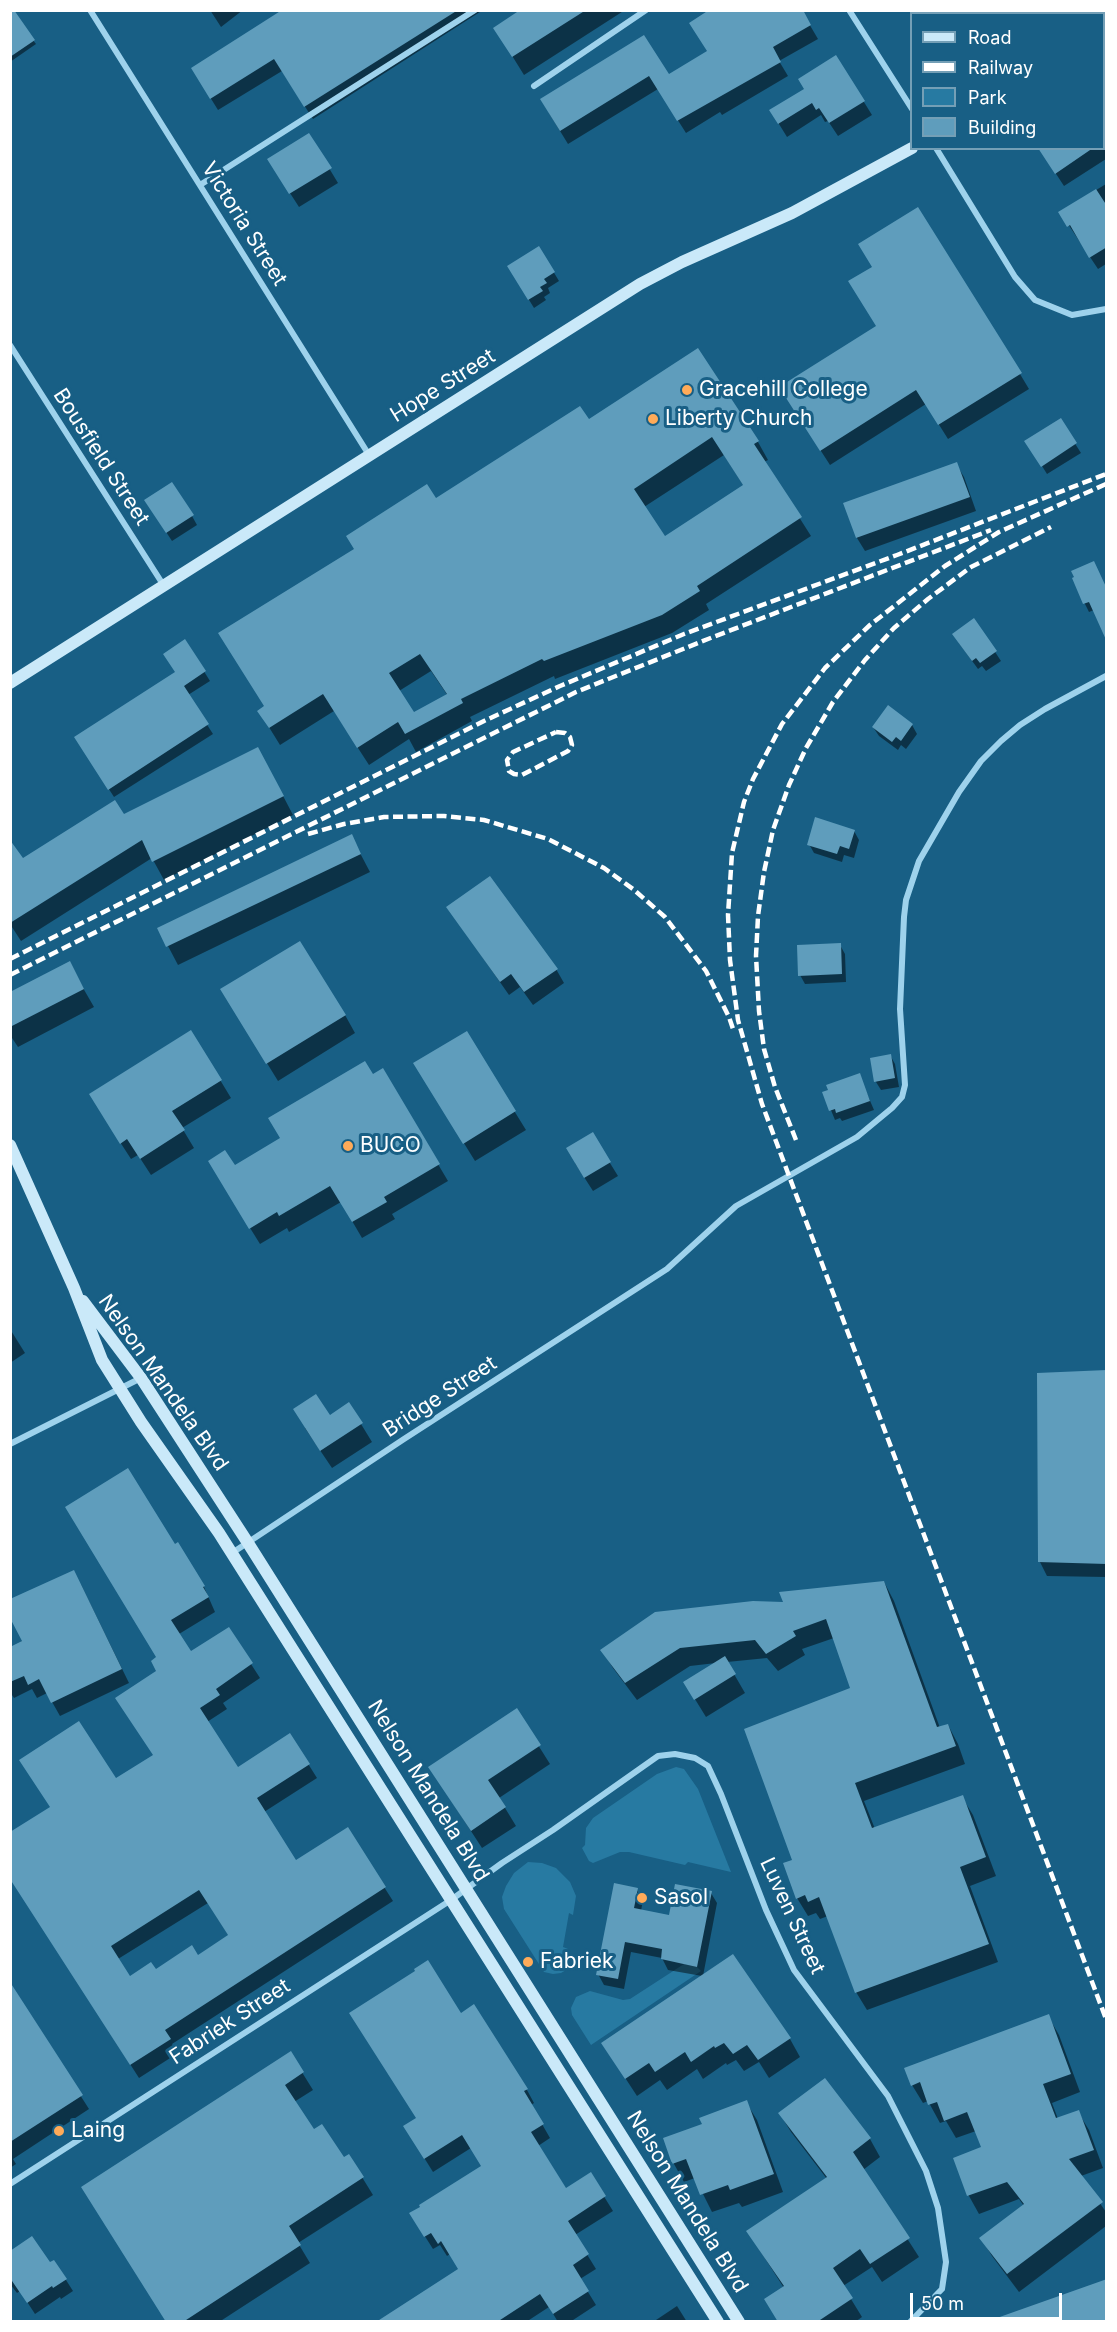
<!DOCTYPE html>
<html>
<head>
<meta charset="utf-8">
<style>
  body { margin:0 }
  #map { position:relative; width:1117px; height:2332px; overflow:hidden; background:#185f85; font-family:Inter,sans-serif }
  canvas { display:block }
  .frame { position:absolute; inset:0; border:12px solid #fff; pointer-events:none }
  .legend { position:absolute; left:910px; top:12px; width:195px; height:138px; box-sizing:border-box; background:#185f85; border:2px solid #749fb6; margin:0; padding:8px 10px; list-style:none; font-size:18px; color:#fff }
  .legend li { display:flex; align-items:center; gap:12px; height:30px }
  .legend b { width:30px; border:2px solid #749fb6 }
  .scale { position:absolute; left:910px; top:2293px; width:152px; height:27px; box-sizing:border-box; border:3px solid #fff; border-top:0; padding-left:8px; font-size:18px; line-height:21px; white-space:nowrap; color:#fff; -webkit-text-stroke:4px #185f85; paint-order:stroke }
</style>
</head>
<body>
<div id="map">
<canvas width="1117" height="2332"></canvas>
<div class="frame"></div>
<ul class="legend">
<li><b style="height:8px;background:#cae9f9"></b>Road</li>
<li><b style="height:8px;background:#fff"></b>Railway</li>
<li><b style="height:16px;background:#277aa2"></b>Park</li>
<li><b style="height:16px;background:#5f9dbc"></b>Building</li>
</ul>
<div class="scale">50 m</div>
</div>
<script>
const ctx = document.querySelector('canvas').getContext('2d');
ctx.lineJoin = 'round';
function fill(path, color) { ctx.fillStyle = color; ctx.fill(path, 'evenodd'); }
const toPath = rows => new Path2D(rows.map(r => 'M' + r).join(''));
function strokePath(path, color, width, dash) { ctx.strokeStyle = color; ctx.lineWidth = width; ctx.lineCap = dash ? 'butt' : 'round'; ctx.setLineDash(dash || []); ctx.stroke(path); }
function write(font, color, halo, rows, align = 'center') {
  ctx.font = font + ' Inter,sans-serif'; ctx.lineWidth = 6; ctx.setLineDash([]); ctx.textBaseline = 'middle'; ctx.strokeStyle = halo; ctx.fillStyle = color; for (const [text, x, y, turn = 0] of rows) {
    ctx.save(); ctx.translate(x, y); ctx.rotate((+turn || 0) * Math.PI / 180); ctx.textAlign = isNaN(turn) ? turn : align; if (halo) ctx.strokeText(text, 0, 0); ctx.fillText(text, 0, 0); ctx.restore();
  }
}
fill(toPath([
  [676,1767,684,1769,698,1789,731,1872,688,1862,685,1865,629,1852,620,1852,593,1863,589,1861,582,1848,585,1845,586,1828,593,1818,657,1774],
  [528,1862,542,1863,556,1868,570,1882,576,1896,573,1915,569,1913,563,1947,568,1949,567,1963,566,1970,561,1973,553,1974,544,1972,504,1909,502,1897,506,1886,514,1873],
  [684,1964,697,1967,701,1971,591,2045,572,2015,571,2008,576,1997,590,1991,623,2000,630,1999]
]), '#277aa2');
fill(toPath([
  [210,10,243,10,221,27],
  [285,10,483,10,313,119,282,71,218,110,200,81],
  [523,10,625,10,524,75,506,46],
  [801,10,818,39,779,61,788,76,722,115,720,112,686,133,658,89,568,144,549,113,643,37,669,76,709,52],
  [947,10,1106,10,1106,22,1104,24,1104,14,949,14],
  [10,11,36,44,10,62],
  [836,57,872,115,838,136,828,121,825,122,821,115,787,137,771,111,806,89],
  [309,135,338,183,299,207,277,173],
  [1104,138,1106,143,1106,159,1064,186,1039,148,1104,148],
  [1106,184,1106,264,1098,269,1060,212],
  [539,248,559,281,548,288,550,293,544,297,546,300,534,308,509,267],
  [1020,374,1029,389,948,439,926,404,830,465,790,403],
  [1060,420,1081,453,1047,474,1032,450],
  [588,421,758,442,768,460,764,462,811,536,706,604,709,610,672,633,555,679,554,676,470,717,472,721,416,752,409,739,369,765,334,711,280,745,259,711,266,707,435,500],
  [724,455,744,486,664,538,644,507],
  [431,671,448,696,413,714,399,691],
  [956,464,964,477,976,511,865,551,857,538,845,504],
  [151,509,192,516,197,525,172,541],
  [1076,578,1094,610,1089,612,1085,604,1074,579],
  [974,620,1001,661,986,671,982,666,978,669,959,643],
  [185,641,210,681,188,695,213,734,114,797,81,746,177,673],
  [912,725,917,734,906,749,901,745,898,750,879,736,873,727],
  [268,767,293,815,164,880,152,858,21,941,10,924,10,843,22,860,124,816],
  [854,831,859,840,854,858,844,855,842,862,814,853,809,844],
  [351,836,370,872,178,965,159,929],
  [448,908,556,969,564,983,533,1005,520,987,509,995],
  [840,945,845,954,846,982,805,984,800,975],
  [79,981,94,1007,18,1047,10,1035,10,993],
  [233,1008,345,1015,355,1033,278,1081],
  [191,1032,231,1098,182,1128,194,1148,151,1175,138,1155,131,1159,100,1111],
  [466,1033,526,1130,475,1161,426,1082],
  [890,1055,895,1064,899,1087,881,1090,876,1082],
  [382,1070,448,1181,392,1214,395,1219,362,1238,341,1202,289,1232,287,1228,260,1244,219,1178,282,1139],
  [859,1075,874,1110,842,1121,840,1118,835,1120,824,1093],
  [592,1134,618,1176,593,1191,575,1163],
  [10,1329,25,1353,10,1363],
  [1106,1372,1106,1577,1047,1576,1040,1562],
  [329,1417,361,1424,372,1442,332,1468,305,1428],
  [174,1546,204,1587,215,1612,179,1634,191,1653,229,1630,260,1678,223,1703,227,1709,207,1722,237,1769,290,1735,317,1778,264,1812,296,1862,347,1829,393,1901,172,2044,178,2053,139,2078,10,1877,115,1780,156,1762,158,1658],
  [208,1903,229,1936,197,1957,130,1978,118,1959],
  [884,1582,894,1601,940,1728,948,1725,958,1744,965,1764,864,1801,875,1829,962,1797,973,1815,996,1876,970,1886,998,1962,867,2010,856,1992,828,1916,820,1919,816,1913,808,1916,797,1898,794,1861,852,1689,834,1638,802,1649,805,1655,778,1671,767,1658,727,1662,745,1693,706,1717,685,1683,716,1663,690,1666,637,1700,613,1668,602,1650,785,1604],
  [81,1585,129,1683,60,1716,47,1693,37,1698,32,1689,14,1698,10,1692,10,1652],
  [516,1710,550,1764,499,1798,516,1826,482,1848,430,1768],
  [637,1890,643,1900,641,1911,670,1917,711,1893,717,1903,703,1976,790,2039,800,2057,769,2078,759,2062,744,2071,736,2060,727,2065,726,2063,703,2079,697,2069,667,2090,660,2080,637,2096,603,2044,702,1976,668,1970,662,1958,631,1952,624,1989,604,1985,598,1974],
  [10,1985,89,2109,13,2159,16,2164,10,2168],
  [461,2015,527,2090,534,2103,531,2105,550,2138,538,2146,566,2190,590,2174,613,2211,575,2235,596,2269,580,2279,596,2305,570,2322,558,2322,549,2307,526,2322,379,2322,460,2270,450,2254,447,2256,440,2245,433,2249,419,2227,483,2167,471,2148,433,2172,413,2140,418,2119],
  [1048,2016,1059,2035,1080,2092,1052,2103,1058,2119,1078,2112,1089,2130,1103,2168,1081,2176,1106,2212,1106,2226,1019,2292,992,2256,981,2238,1024,2206,1019,2199,979,2214,969,2196,955,2159,983,2148,976,2131,956,2138,946,2121,940,2123,928,2101,923,2103,912,2085],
  [290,2053,313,2090,294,2102,313,2131,343,2160,349,2156,373,2195,298,2243,310,2263,219,2322,167,2322],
  [825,2080,870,2139,880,2157,863,2170,919,2257,882,2282,872,2267,843,2286,862,2317,855,2322,779,2322,784,2288,759,2249,827,2179,791,2132,780,2114],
  [746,2102,757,2120,783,2192,742,2207,739,2203,712,2212,695,2178,684,2182,674,2164,665,2139,704,2125],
  [10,2253,50,2264,66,2280,73,2291,61,2299,60,2297,35,2314,20,2291,17,2293,10,2284],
  [677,2306,687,2322,653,2322]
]), '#0007');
fill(toPath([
  [10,10,14,10,35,40,10,57],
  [282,10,458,10,304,107,274,59,210,99,191,68],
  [520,10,586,10,512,57,493,28],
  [709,10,803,10,811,25,773,47,781,62,677,121,649,76,560,131,540,99,644,35,669,74,707,51,689,23],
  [836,55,865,101,829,123,819,108,816,110,812,103,778,124,769,110,804,89,798,79],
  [309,133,332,168,289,194,267,159],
  [1038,148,1093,148,1055,174],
  [1096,189,1107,206,1107,247,1089,258,1070,225,1067,227,1058,212],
  [918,207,1022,373,938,425,916,390,820,451,779,387,876,326,848,281,872,267,858,244],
  [539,246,555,272,544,279,547,283,540,287,543,291,528,300,507,266],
  [698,348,759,441,754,444,802,517,697,586,700,591,662,615,544,661,542,659,461,699,463,703,405,734,398,722,357,748,323,694,269,728,257,711,264,706,218,633,354,549,346,536,427,484,436,498,580,406,589,419],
  [712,437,743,485,665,536,634,489],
  [420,654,447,694,414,712,389,673],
  [1061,418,1077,443,1041,467,1024,441],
  [957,462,970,497,856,538,843,503],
  [172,482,194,515,166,533,144,500],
  [1094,561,1107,589,1107,642,1089,602,1083,604,1072,578,1074,577,1071,571],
  [974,618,997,651,980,663,976,658,972,661,952,634],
  [185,639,206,671,184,686,209,724,108,790,74,737,175,672,163,654],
  [888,705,913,724,901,741,896,737,892,742,872,727],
  [258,747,284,796,152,862,142,840,10,923,10,840,23,858,115,800,124,814],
  [815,817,855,830,849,849,840,846,837,854,807,845],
  [352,834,361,854,166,947,157,928],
  [490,876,558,969,524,992,511,974,500,982,446,907],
  [300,941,346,1015,266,1064,220,989],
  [841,943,842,974,798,976,797,945],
  [70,961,84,989,10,1027,10,992],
  [191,1030,222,1080,172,1111,185,1130,140,1159,127,1139,120,1144,89,1094],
  [467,1031,516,1111,463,1144,413,1063],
  [891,1054,895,1078,874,1082,870,1058],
  [365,1061,373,1074,383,1068,440,1164,384,1197,387,1202,352,1222,330,1186,279,1216,277,1212,249,1229,208,1161,225,1150,235,1165,280,1138,268,1118],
  [860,1073,870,1101,836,1113,835,1109,829,1111,822,1092,828,1090,826,1085],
  [593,1132,611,1162,584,1178,566,1148],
  [1107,1370,1107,1564,1038,1562,1037,1373],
  [316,1394,330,1415,349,1402,363,1423,320,1451,293,1409],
  [128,1468,175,1544,178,1542,205,1586,203,1587,209,1597,171,1620,191,1651,229,1627,253,1663,216,1689,220,1695,200,1708,238,1767,290,1733,310,1764,257,1798,296,1860,348,1827,386,1887,165,2030,171,2039,130,2065,10,1879,10,1832,50,1807,19,1760,79,1721,116,1778,153,1755,115,1698,156,1671,151,1661,156,1657,65,1507],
  [199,1890,228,1935,198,1955,192,1945,156,1969,151,1962,130,1976,111,1946],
  [74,1570,122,1669,51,1703,39,1679,28,1685,24,1676,10,1682,10,1647,22,1641,10,1618,10,1599],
  [884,1581,937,1727,948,1724,956,1746,855,1783,872,1828,963,1795,986,1857,960,1867,989,1944,855,1993,819,1897,808,1902,805,1895,796,1899,783,1863,792,1860,744,1729,850,1688,826,1619,793,1631,796,1636,766,1654,755,1640,680,1648,625,1683,600,1650,655,1612,753,1601,783,1602,779,1592],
  [725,1656,736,1674,694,1700,683,1682],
  [517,1708,541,1745,488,1780,506,1807,471,1831,428,1767],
  [614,1883,638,1888,634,1908,669,1915,675,1884,712,1891,697,1967,661,1959,662,1949,625,1942,618,1979,596,1975],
  [733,1954,791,2038,758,2060,747,2045,733,2054,724,2043,715,2048,714,2046,691,2062,685,2052,655,2072,649,2063,625,2079,601,2043],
  [428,1960,461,2013,474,2004,528,2089,524,2091,544,2124,531,2132,566,2188,591,2172,606,2196,568,2221,589,2254,573,2265,589,2291,553,2314,540,2294,497,2322,376,2322,458,2269,441,2241,438,2244,431,2233,424,2237,409,2213,420,2207,419,2205,481,2166,462,2135,424,2159,403,2126,416,2118,349,2013,415,1971,414,1969],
  [10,1982,83,2095,10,2142],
  [1049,2014,1071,2074,1043,2084,1056,2118,1079,2110,1094,2150,1069,2159,1103,2202,1007,2274,979,2238,1024,2204,1007,2182,967,2196,953,2158,981,2147,967,2112,944,2121,937,2102,928,2105,920,2082,911,2086,904,2068],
  [291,2051,304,2072,285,2085,314,2129,322,2124,344,2157,349,2154,364,2177,289,2226,301,2245,183,2322,166,2322,81,2187],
  [825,2078,871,2138,853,2152,910,2238,870,2264,860,2249,833,2268,853,2298,817,2322,778,2322,764,2299,784,2286,746,2231,827,2177,778,2113],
  [747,2100,774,2174,730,2190,728,2185,700,2195,686,2159,672,2164,663,2138,702,2124,699,2118],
  [32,2236,50,2262,54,2260,67,2279,53,2288,52,2286,27,2303,10,2278,10,2251],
  [1107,2279,1107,2322,994,2322,994,2319]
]), '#5f9dbc');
strokePath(toPath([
  [90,10,369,455],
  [849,10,912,109],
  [534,86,646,10],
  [936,148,1015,277,1035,300,1072,315,1106,309],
  [200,185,475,10],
  [10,345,164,586],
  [10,1444,141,1378],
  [232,1553,404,1439,667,1269,736,1206,857,1137,892,1108,902,1097,905,1085,900,1009,904,917,906,900,919,861,959,792,981,761,1001,741,1020,725,1045,709,1106,676],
  [10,2184,451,1900,502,1863,553,1830,658,1756,675,1754,695,1758,708,1766,721,1794,766,1910,794,1970,888,2096,926,2171,938,2208,946,2262,942,2289,910,2322]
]), '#9ed2ec', 6);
strokePath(toPath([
  [1104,40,1106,38],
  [10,683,640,284,682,262,792,213,912,148],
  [10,1145,74,1288,102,1360,141,1422,219,1533,718,2322],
  [83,1301,141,1378,248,1543,739,2322]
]), '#cae9f9', 12);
strokePath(toPath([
  [1106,484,999,532,945,566,870,625,825,668,782,724,753,779,744,802,732,853,728,915,730,960,738,1020,762,1104,1106,2019],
  [556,732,565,733,570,737,572,745,568,751,522,775,514,774,509,771,507,760,513,752,556,732],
  [308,834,344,824,384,817,444,816,484,820,548,839,604,868,633,889,665,917,706,971,729,1017,733,1029],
  [10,959,484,721,560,686,684,634,897,555,1106,474],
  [10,975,576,692,708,639,991,530],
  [796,1140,775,1087,764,1049,759,1011,756,956,758,916,764,872,773,830,789,785,806,748,833,702,865,660,894,628,928,599,971,567,1051,527]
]), '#fff', 4.5, [10, 4.5]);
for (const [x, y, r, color] of [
  [687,390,6,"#ffab59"],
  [653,419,6,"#ffab59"],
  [348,1146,6,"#ffab59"],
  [642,1898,6,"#ffab59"],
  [528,1962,6,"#ffab59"],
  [59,2131,6,"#ffab59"]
]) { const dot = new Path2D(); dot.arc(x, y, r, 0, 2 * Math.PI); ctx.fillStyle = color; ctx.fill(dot); strokePath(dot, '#185f85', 2); }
write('21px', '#fff', '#185f85', [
  ["Victoria Street",244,224,58],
  ["Hope Street",443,386,-32],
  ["Bousfield Street",101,457,57],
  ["Nelson Mandela Blvd",163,1383,55],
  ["Bridge Street",440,1397,-33],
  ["Nelson Mandela Blvd",428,1791,58],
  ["Luven Street",792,1916,65],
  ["Fabriek Street",230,2022,-33],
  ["Nelson Mandela Blvd",687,2202,58]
]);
write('21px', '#fff', '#185f85', [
  ["Gracehill College",699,390],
  ["Liberty Church",665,419],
  ["BUCO",360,1146],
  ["Sasol",654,1898],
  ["Fabriek",540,1962],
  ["Laing",71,2131]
], 'left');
</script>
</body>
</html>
